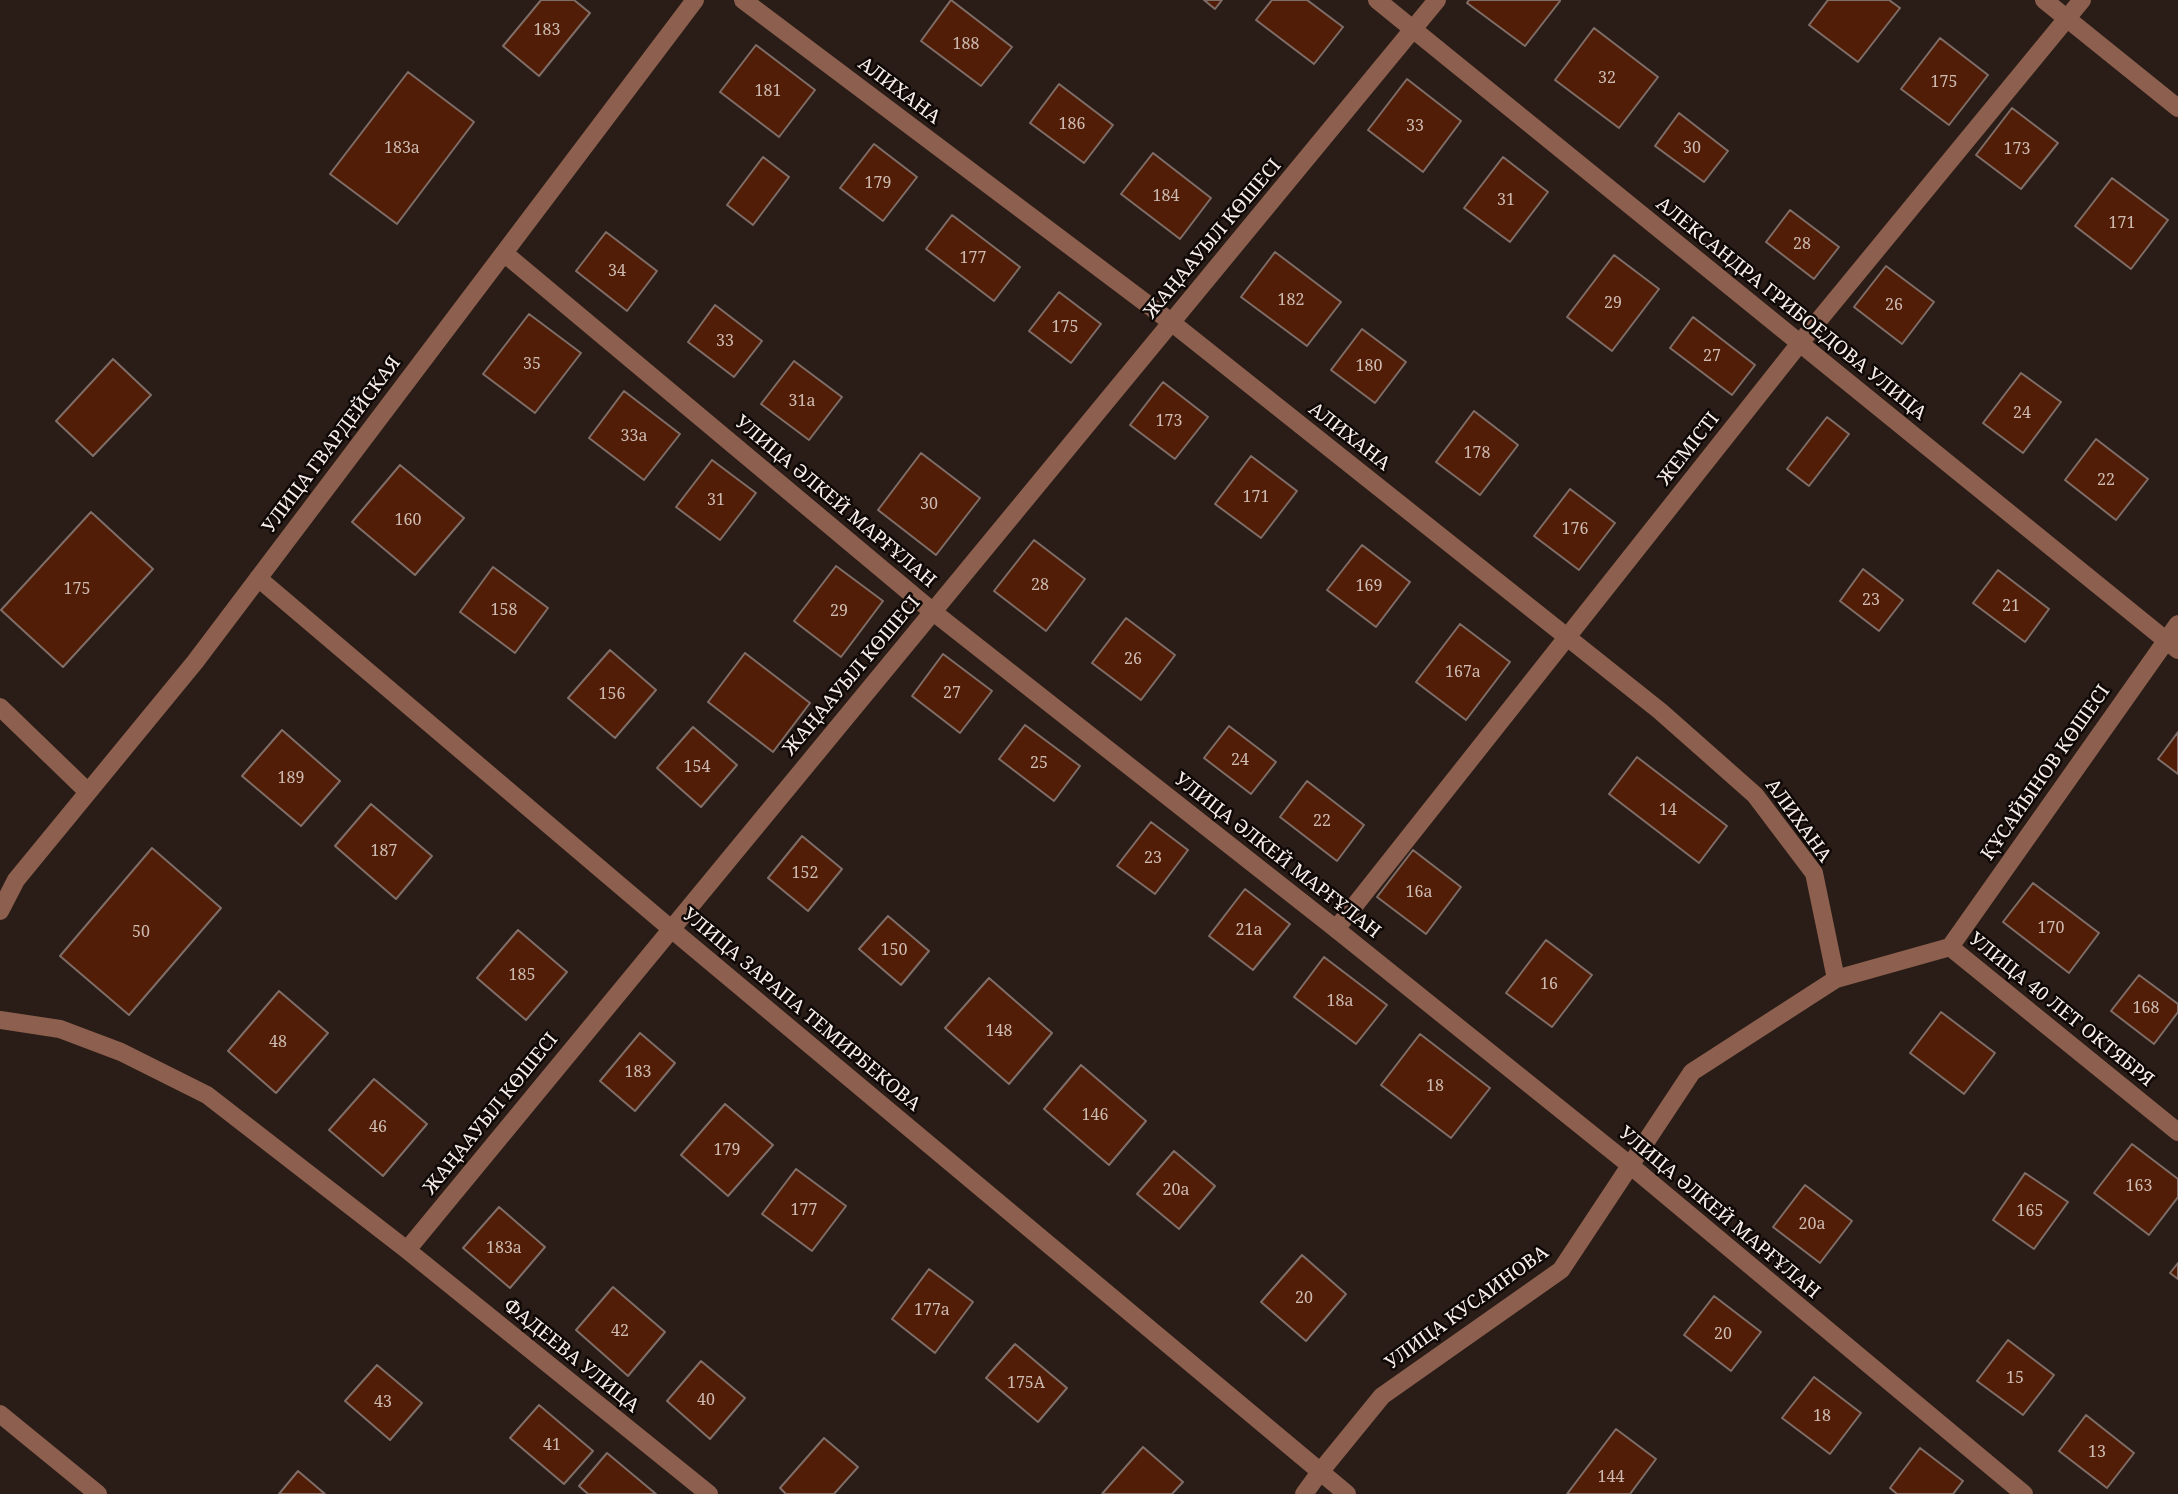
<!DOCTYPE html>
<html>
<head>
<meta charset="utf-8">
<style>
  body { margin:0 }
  canvas { display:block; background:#2a1c16 }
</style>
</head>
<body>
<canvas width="2178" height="1494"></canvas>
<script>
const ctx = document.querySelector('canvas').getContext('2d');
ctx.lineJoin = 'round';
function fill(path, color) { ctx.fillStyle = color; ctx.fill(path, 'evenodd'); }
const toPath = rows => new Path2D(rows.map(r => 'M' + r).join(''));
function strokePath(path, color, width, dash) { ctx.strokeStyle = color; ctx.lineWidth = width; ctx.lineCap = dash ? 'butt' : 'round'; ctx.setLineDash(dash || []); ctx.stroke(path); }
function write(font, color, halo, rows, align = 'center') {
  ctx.font = font + ' "Noto Serif",serif'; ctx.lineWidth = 5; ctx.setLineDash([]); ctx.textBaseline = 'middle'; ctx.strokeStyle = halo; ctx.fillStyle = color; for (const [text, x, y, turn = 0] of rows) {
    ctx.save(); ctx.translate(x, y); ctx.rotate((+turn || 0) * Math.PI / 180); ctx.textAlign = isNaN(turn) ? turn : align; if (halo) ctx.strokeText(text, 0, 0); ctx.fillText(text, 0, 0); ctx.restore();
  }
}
const building = toPath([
  [541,0,574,0,590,13,539,76,503,46,541,0],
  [951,0,1012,47,981,86,921,41,951,0],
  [1204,0,1222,0,1215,9,1204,0],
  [1272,0,1307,0,1343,27,1314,64,1256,20,1272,0],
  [1469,0,1560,0,1560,1,1525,46,1467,3,1469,0],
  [1828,0,1889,0,1900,8,1858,62,1809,25,1828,0],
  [1594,28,1658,77,1619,128,1555,80,1594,28],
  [1940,38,1988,75,1949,125,1901,89,1940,38],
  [756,45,815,90,779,137,720,92,756,45],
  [408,72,474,122,397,224,330,174,408,72],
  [1407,79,1461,121,1423,172,1368,130,1407,79],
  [1059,84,1113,125,1084,163,1030,123,1059,84],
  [2012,108,2058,143,2021,189,1976,155,2012,108],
  [1679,113,1728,151,1704,182,1655,146,1679,113],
  [874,144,917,177,883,221,840,188,874,144],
  [1153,153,1211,198,1180,239,1121,194,1153,153],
  [763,157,789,177,753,225,727,205,763,157],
  [1503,157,1548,192,1510,242,1464,208,1503,157],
  [2112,178,2168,220,2131,269,2075,226,2112,178],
  [1790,210,1839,247,1814,279,1766,242,1790,210],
  [952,215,1020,267,994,301,926,249,952,215],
  [606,232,657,271,627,311,576,271,606,232],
  [1275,252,1341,302,1307,346,1241,297,1275,252],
  [1614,255,1659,289,1612,351,1567,317,1614,255],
  [1886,266,1934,302,1902,344,1854,307,1886,266],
  [1059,292,1101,324,1071,363,1029,331,1059,292],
  [715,305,762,341,734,377,688,342,715,305],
  [529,314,581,353,535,413,483,374,529,314],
  [1693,317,1755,365,1732,395,1670,348,1693,317],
  [1362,329,1406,362,1375,403,1331,370,1362,329],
  [113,359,151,395,93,456,56,421,113,359],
  [794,361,842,397,809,440,761,404,794,361],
  [2021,373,2061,402,2023,453,1983,423,2021,373],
  [1163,382,1208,417,1175,459,1130,425,1163,382],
  [624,391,680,434,644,480,589,438,624,391],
  [1474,411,1518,445,1480,495,1436,462,1474,411],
  [1827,417,1849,434,1809,486,1787,469,1827,417],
  [2096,439,2148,479,2116,520,2065,480,2096,439],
  [921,453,980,498,936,555,878,510,921,453],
  [1251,456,1297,491,1261,538,1215,504,1251,456],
  [712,460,756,493,720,540,676,507,712,460],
  [400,465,464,518,415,575,352,522,400,465],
  [1570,489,1615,523,1579,570,1534,536,1570,489],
  [91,512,153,569,63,667,1,610,91,512],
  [1034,540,1085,579,1046,631,994,591,1034,540],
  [1362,545,1410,582,1376,627,1327,590,1362,545],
  [836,566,883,601,841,657,794,621,836,566],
  [493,567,548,608,515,653,460,612,493,567],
  [1863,569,1903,600,1879,631,1840,601,1863,569],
  [1998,570,2049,609,2025,642,1973,603,1998,570],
  [1126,618,1175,655,1141,700,1092,663,1126,618],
  [1460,624,1510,662,1466,720,1416,682,1460,624],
  [610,650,656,690,615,738,568,698,610,650],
  [745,653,810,703,773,752,708,702,745,653],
  [943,654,992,691,960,733,912,696,943,654],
  [1025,725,1080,766,1054,801,999,759,1025,725],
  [1229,726,1276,762,1251,794,1204,758,1229,726],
  [693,727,737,765,701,807,657,768,693,727],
  [282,730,340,781,301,826,242,776,282,730],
  [2178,732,2178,774,2158,759,2178,732],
  [1637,757,1727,826,1699,863,1609,794,1637,757],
  [1307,781,1364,825,1337,861,1280,817,1307,781],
  [371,804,432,856,396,899,335,846,371,804],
  [1151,822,1188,850,1155,894,1117,866,1151,822],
  [802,836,842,869,808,911,768,878,802,836],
  [152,848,221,908,129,1015,60,956,152,848],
  [1413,850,1461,887,1426,934,1377,897,1413,850],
  [2033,883,2099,933,2069,973,2003,922,2033,883],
  [1245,889,1290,924,1253,970,1209,936,1245,889],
  [888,916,929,951,901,985,859,949,888,916],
  [518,930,567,972,526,1020,477,978,518,930],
  [1546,940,1592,975,1552,1027,1506,993,1546,940],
  [1324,957,1387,1005,1356,1044,1294,997,1324,957],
  [2139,975,2178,1004,2178,1012,2154,1044,2111,1011,2139,975],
  [989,978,1052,1033,1009,1084,945,1028,989,978],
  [279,991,328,1033,276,1093,228,1051,279,991],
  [1941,1012,1995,1053,1964,1094,1910,1053,1941,1012],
  [640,1033,675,1063,635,1111,600,1081,640,1033],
  [1420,1034,1490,1088,1451,1138,1381,1085,1420,1034],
  [1081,1065,1146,1121,1109,1165,1044,1109,1081,1065],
  [374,1079,427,1124,383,1176,329,1130,374,1079],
  [725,1104,773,1145,728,1196,681,1155,725,1104],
  [2132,1144,2178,1179,2178,1197,2149,1235,2094,1193,2132,1144],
  [1174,1151,1215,1186,1179,1229,1137,1194,1174,1151],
  [796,1169,846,1206,812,1251,762,1214,796,1169],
  [2025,1173,2068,1202,2034,1249,1993,1220,2025,1173],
  [1805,1185,1852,1221,1820,1263,1773,1227,1805,1185],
  [499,1207,545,1247,510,1288,463,1248,499,1207],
  [1302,1255,1346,1294,1306,1341,1261,1302,1302,1255],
  [2178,1263,2178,1279,2170,1273,2178,1263],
  [929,1269,973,1302,935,1353,892,1319,929,1269],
  [613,1287,665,1332,628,1376,576,1330,613,1287],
  [1714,1296,1761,1332,1731,1371,1684,1335,1714,1296],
  [2008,1340,2054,1375,2023,1415,1977,1381,2008,1340],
  [1015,1344,1067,1388,1038,1422,986,1378,1015,1344],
  [701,1361,745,1398,710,1439,667,1401,701,1361],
  [377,1365,422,1403,390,1440,345,1401,377,1365],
  [1814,1377,1861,1413,1830,1454,1782,1418,1814,1377],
  [539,1405,593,1451,564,1484,510,1438,539,1405],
  [2086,1415,2134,1453,2107,1488,2059,1451,2086,1415],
  [1616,1429,1656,1459,1630,1494,1567,1494,1616,1429],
  [824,1438,858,1467,834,1494,786,1494,780,1488,824,1438],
  [1143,1447,1183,1482,1172,1494,1102,1494,1143,1447],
  [1920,1448,1963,1481,1953,1494,1897,1494,1890,1488,1920,1448],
  [607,1453,656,1494,588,1494,579,1486,607,1453],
  [298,1471,325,1494,279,1494,298,1471]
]);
fill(building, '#511d06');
strokePath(building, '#7f6d67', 2);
strokePath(toPath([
  [0,707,88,792],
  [1336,929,1800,343,2082,0]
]), '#8c5f4e', 18);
strokePath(toPath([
  [743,0,1171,322,1660,711,1755,795,1814,873,1836,979],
  [1377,0,2178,650],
  [2044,0,2178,108],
  [504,253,932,611,1336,929,1631,1166,2024,1494],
  [258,578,670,928,1347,1494],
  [0,911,16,880,195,662,695,0],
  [1950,947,2178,624],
  [1950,947,2178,1132],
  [0,1020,60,1029,121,1052,207,1095,407,1250,709,1494],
  [407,1250,1437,0],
  [0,1414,98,1494],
  [1304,1494,1320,1472,1382,1396,1561,1270,1692,1072,1836,979,1950,947]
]), '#8c5f4e', 18);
write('16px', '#cebab1', null, [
  ["183",547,30],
  ["188",966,44],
  ["32",1607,78],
  ["175",1944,82],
  ["181",768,91],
  ["186",1072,124],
  ["33",1415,126],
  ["183а",402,148],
  ["30",1692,148],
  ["173",2017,149],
  ["179",878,183],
  ["184",1166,196],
  ["31",1506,200],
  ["171",2122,223],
  ["28",1802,244],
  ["177",973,258],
  ["34",617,271],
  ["182",1291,300],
  ["29",1613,303],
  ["26",1894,305],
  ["175",1065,327],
  ["33",725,341],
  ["27",1712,356],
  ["35",532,364],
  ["180",1369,366],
  ["31а",802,401],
  ["24",2022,413],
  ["173",1169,421],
  ["33а",634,436],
  ["178",1477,453],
  ["22",2106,480],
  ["171",1256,497],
  ["31",716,500],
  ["30",929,504],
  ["160",408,520],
  ["176",1575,529],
  ["28",1040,585],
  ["169",1369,586],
  ["175",77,589],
  ["23",1871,600],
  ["21",2011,606],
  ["158",504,610],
  ["29",839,611],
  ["26",1133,659],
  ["167а",1463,672],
  ["27",952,693],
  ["156",612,694],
  ["24",1240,760],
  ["25",1039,763],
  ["154",697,767],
  ["189",291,778],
  ["14",1668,810],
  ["22",1322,821],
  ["187",384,851],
  ["23",1153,858],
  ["152",805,873],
  ["16а",1419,892],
  ["170",2051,928],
  ["21а",1249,930],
  ["50",141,932],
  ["150",894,950],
  ["185",522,975],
  ["16",1549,984],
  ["18а",1340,1001],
  ["168",2146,1008],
  ["148",999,1031],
  ["48",278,1042],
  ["183",638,1072],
  ["18",1435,1086],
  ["146",1095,1115],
  ["46",378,1127],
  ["179",727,1150],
  ["163",2139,1186],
  ["20а",1176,1190],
  ["177",804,1210],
  ["165",2030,1211],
  ["20а",1812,1224],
  ["183а",504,1248],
  ["20",1304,1298],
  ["177а",932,1310],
  ["42",620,1331],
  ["20",1723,1334],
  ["15",2015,1378],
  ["175А",1026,1383],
  ["40",706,1400],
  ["43",383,1402],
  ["18",1822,1416],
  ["41",552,1445],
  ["13",2097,1452],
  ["144",1611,1477]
]);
write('19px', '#f8eeea', '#0e0806', [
  ["АЛИХАНА",899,91,37],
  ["ЖАҢААУЫЛ КӨШЕСІ",1213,239,-50],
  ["АЛЕКСАНДРА ГРИБОЕДОВА УЛИЦА",1791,309,39],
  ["АЛИХАНА",1349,437,38],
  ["УЛИЦА ГВАРДЕЙСКАЯ",332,445,-53],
  ["ЖЕМІСТІ",1689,449,-52],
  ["УЛИЦА ӘЛКЕЙ МАРҒҰЛАН",835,502,40],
  ["ЖАҢААУЫЛ КӨШЕСІ",852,676,-50],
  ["ҚҰСАЙЫНОВ КӨШЕСІ",2046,773,-55],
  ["АЛИХАНА",1798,821,54],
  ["УЛИЦА ӘЛКЕЙ МАРҒҰЛАН",1277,856,38],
  ["УЛИЦА ЗАРАПА ТЕМИРБЕКОВА",801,1010,40],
  ["УЛИЦА 40 ЛЕТ ОКТЯБРЯ",2061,1010,39],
  ["ЖАҢААУЫЛ КӨШЕСІ",491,1114,-51],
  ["УЛИЦА ӘЛКЕЙ МАРҒҰЛАН",1719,1213,40],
  ["УЛИЦА КУСАИНОВА",1467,1308,-36],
  ["ФАДЕЕВА УЛИЦА",571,1356,39]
]);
</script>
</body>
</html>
